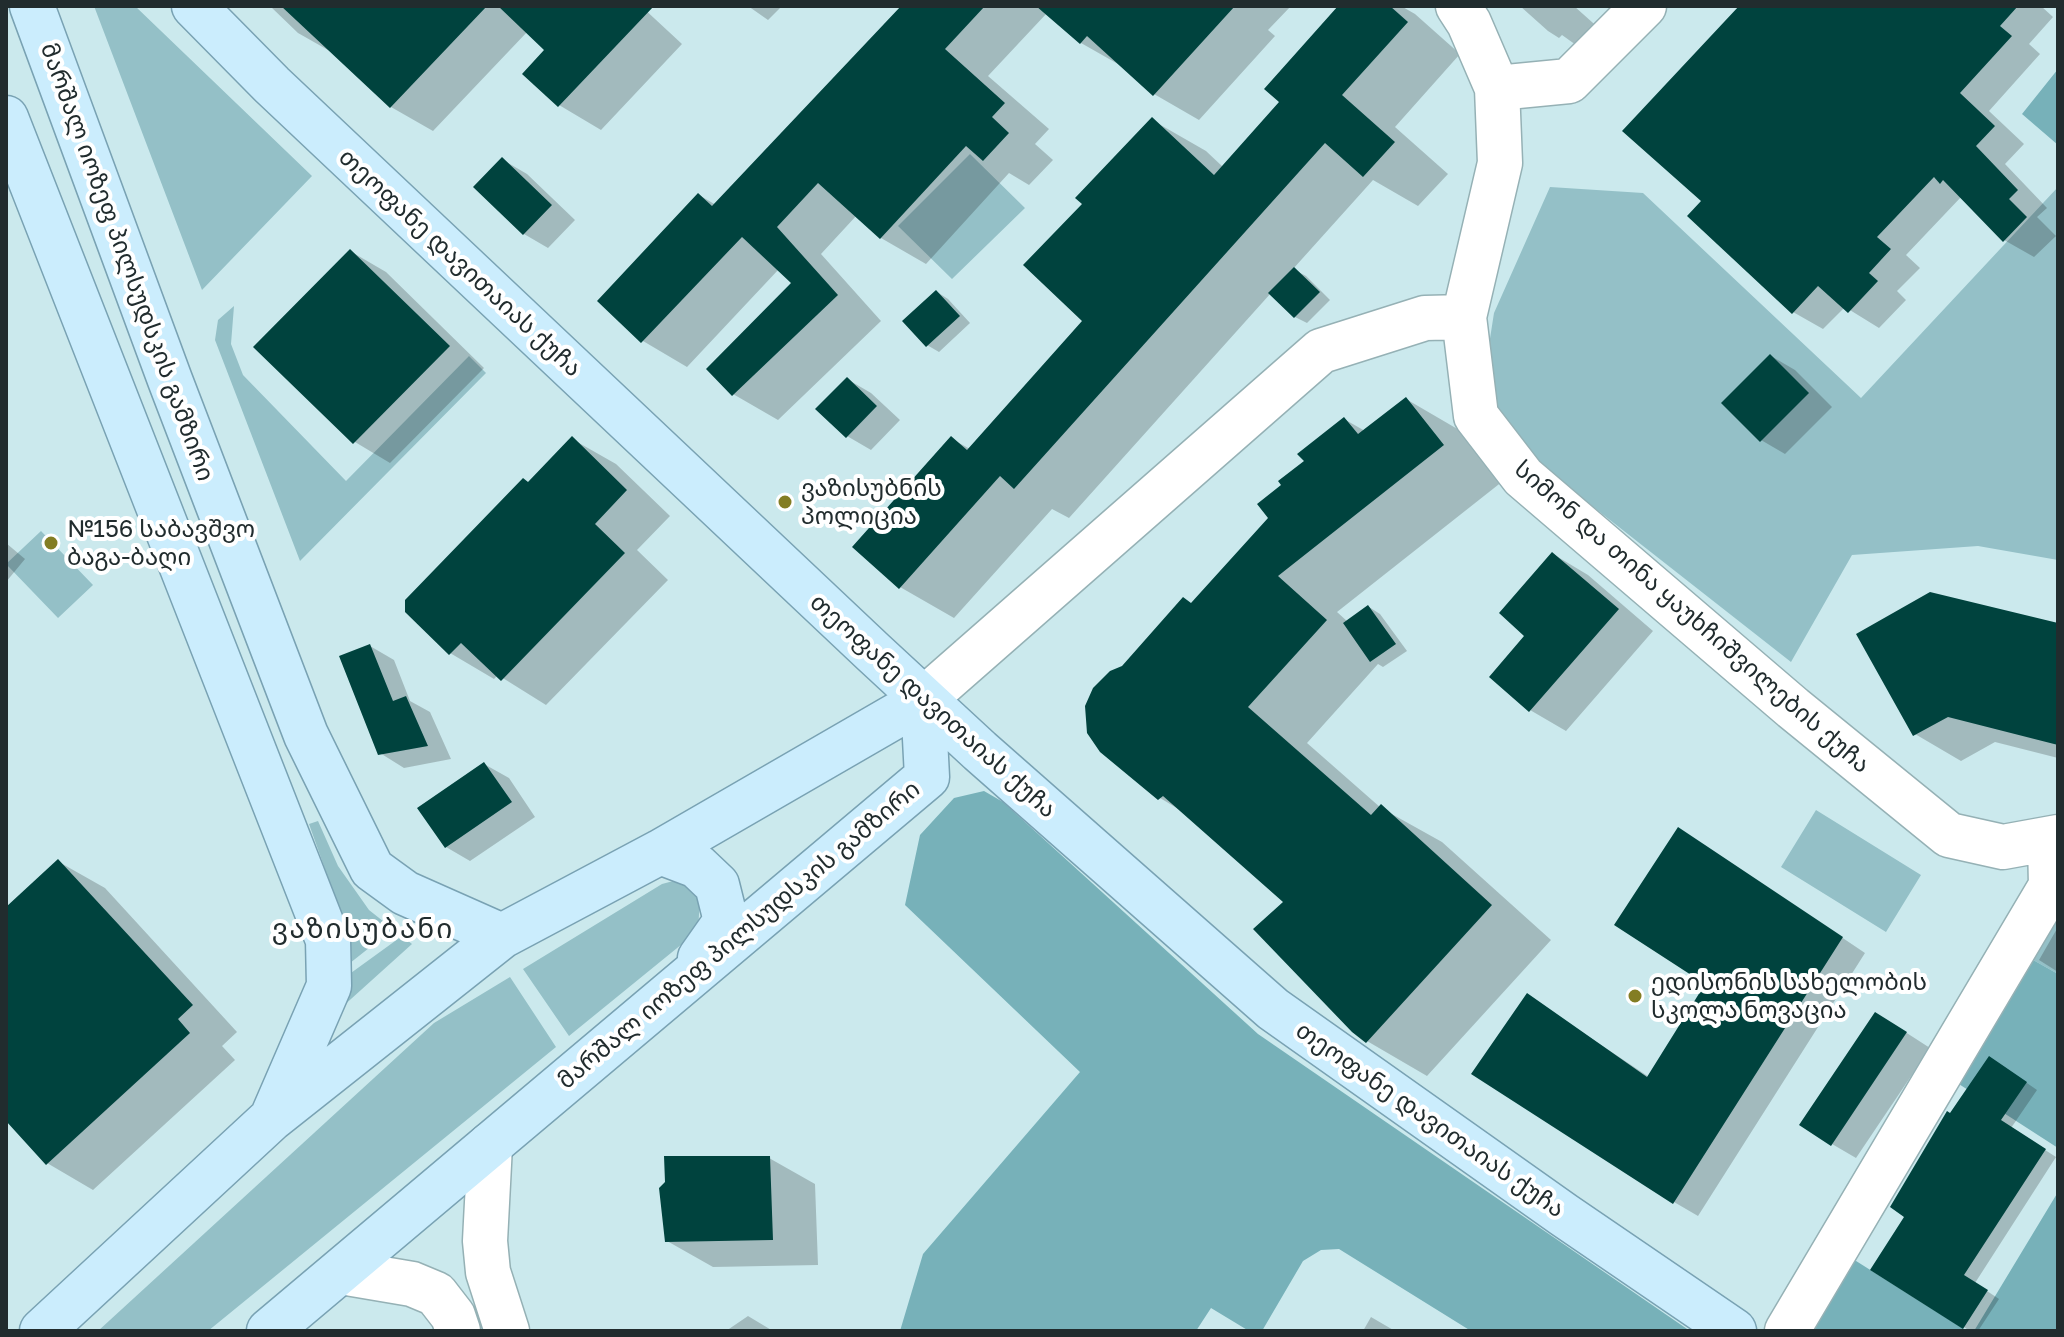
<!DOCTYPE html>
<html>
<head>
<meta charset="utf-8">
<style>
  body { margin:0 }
  #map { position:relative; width:2064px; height:1337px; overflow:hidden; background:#cbe9ed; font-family:"Golos Text",sans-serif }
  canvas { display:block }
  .frame { position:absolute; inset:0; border:8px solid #212c2e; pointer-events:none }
</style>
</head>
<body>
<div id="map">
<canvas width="2064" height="1337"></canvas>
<div class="frame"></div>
</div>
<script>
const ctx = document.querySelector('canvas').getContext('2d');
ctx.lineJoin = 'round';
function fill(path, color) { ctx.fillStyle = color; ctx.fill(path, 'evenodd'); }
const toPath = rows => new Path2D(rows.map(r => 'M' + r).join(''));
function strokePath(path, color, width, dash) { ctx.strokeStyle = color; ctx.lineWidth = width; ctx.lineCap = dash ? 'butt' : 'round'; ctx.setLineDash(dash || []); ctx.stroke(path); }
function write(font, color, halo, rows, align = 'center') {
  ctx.font = font + ' "Golos Text","Noto Sans Georgian",sans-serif'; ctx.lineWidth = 8; ctx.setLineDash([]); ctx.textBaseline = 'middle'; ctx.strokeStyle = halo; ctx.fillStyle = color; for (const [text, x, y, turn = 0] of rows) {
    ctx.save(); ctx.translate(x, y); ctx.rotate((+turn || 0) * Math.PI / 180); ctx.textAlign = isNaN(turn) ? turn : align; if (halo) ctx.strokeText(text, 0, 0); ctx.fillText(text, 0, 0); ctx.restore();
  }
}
fill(toPath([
  [94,6,135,6,312,176,202,290],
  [970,154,1025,208,952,279,898,226],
  [1550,187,1643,193,1861,398,2058,187,2058,560,1978,546,1852,555,1791,662,1536,462,1492,401,1486,364,1494,313],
  [234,306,231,344,243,375,346,481,469,356,486,373,300,561,215,340,218,320],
  [41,531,93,585,58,618,6,564],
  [1816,810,1921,875,1886,932,1781,867],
  [318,821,338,866,369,910,393,929,345,967,336,900,309,824],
  [677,880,692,888,700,898,698,931,569,1036,523,969,662,884],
  [2058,893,2058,974,2019,952],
  [402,936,412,944,341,1008,344,978],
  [510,977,556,1047,208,1331,98,1331,434,1023]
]), '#94c0c7');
fill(toPath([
  [2058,69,2058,145,2022,114],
  [984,791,1003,802,1258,1034,1690,1331,1471,1331,1339,1249,1321,1250,1303,1261,1262,1331,1249,1331,1211,1308,1196,1331,900,1331,923,1254,1080,1072,905,905,920,835,954,798],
  [2019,952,2058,974,2058,1148,1948,1077],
  [2058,1192,2058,1331,1974,1331],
  [1845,1254,1967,1331,1801,1331]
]), '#77b1b9');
fill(toPath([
  [641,6,682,44,601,130,559,105,547,50,528,31,433,131,391,107,335,54,298,33,271,7],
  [748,6,782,6,768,20],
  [903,6,1291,6,1268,30,1275,36,1199,120,1154,94,1125,68,1081,43,1047,13,988,76,1049,129,1035,144,1053,160,1029,185,1009,173,926,264,881,238,857,215,821,254,881,321,778,420,733,394,793,283,779,269,687,367,643,341,600,301,699,195,716,205],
  [1341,6,1401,6,1415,14,1460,54,1395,127,1448,174,1418,206,1373,180,1293,269,1306,276,1330,300,1307,323,1295,317,1271,293,1069,518,1052,509,954,618,900,587,952,439,970,449,1085,321,1085,204,1152,120,1206,151,1223,167,1281,102],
  [1520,6,1574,6,1602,31,1583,50,1562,35,1559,38,1548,31],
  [1742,6,2041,6,2053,17,2029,44,2040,54,1989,111,2024,144,2005,164,2047,208,2037,217,2056,236,2034,257,2004,240,1962,196,1906,255,1920,268,1897,291,1906,300,1879,328,1845,307,1823,329,1793,312,1704,201],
  [503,160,527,174,575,220,548,248,524,234],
  [350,251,386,272,484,368,390,463,355,442,256,347],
  [937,292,948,299,970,323,939,352,927,345],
  [1771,356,1795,370,1832,407,1785,454,1761,440],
  [847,379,871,393,900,420,871,450,847,436],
  [1406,399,1466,434,1503,481,1337,612,1348,622,1369,607,1380,614,1407,651,1383,667,1378,664,1307,743,1381,808,1442,842,1551,940,1427,1076,1367,1041,1286,902,1185,813,1160,798,1123,668,1192,605,1271,518,1284,485,1344,419,1365,431],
  [572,439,616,464,670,516,637,550,668,580,546,705,498,675,494,679,450,653],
  [6,543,25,559,6,582],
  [1553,554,1588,575,1653,631,1566,731,1530,710,1527,635],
  [2058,625,2058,758,1995,742,1961,761,1915,734],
  [370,646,394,660,410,701,430,712,451,759,404,768,380,753],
  [484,764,509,778,535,817,470,861,446,847],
  [1703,844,1865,953,1698,1216,1674,1202,1528,996,1649,1077,1708,983],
  [59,862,105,888,237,1032,222,1046,235,1060,93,1190,47,1163,6,1118,6,910],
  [2058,927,2058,972,2039,960],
  [1899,1028,1930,1048,1856,1158,1832,1144],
  [2001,1065,2037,1090,2011,1128,2056,1157,1975,1283,1999,1299,1978,1331,1970,1331,1872,1269,1907,1216,1951,1116],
  [769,1158,815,1184,818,1265,713,1267,667,1241],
  [748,1316,773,1331,726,1331],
  [1371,1317,1395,1331,1363,1331]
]), '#0003');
fill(toPath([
  [281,6,487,6,390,108],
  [498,6,654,6,558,107,522,74,544,50],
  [901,6,985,6,945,49,1005,103,992,117,1009,133,983,161,966,146,880,239,818,183,777,227,838,295,732,396,706,369,791,283,742,237,641,343,597,301,698,193,712,206],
  [1036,6,1235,6,1153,96,1087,36,1080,44],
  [1338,6,1390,6,1408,22,1342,95,1395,142,1363,177,1325,143,1014,489,1000,476,899,589,852,547,951,436,967,450,1082,321,1023,265,1082,204,1075,198,1152,117,1214,175,1279,102,1264,89],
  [1739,6,2018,6,2000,26,2012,36,1960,93,1995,126,1976,146,2018,190,2009,199,2027,217,2003,242,1943,180,1940,184,1934,177,1877,237,1891,249,1869,273,1878,281,1848,313,1818,286,1792,314,1687,216,1701,201,1622,131],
  [502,157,552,205,523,235,473,187],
  [350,249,450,346,353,444,253,347],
  [1294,267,1320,292,1294,318,1268,293],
  [936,290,960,316,926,347,902,321],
  [1770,354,1809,393,1760,442,1721,403],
  [847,377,877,406,846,438,815,409],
  [1406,397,1444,445,1278,576,1327,620,1248,707,1371,815,1381,804,1492,905,1366,1043,1352,1032,1253,929,1283,902,1163,796,1158,800,1100,752,1087,733,1085,706,1093,688,1110,671,1122,666,1183,597,1191,603,1268,518,1257,504,1281,485,1278,481,1304,461,1297,454,1344,417,1358,434],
  [572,436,627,490,595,524,625,553,501,681,461,643,449,655,405,612,405,600,523,478,528,482],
  [1552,552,1619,609,1529,712,1489,677,1524,636,1499,613],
  [1930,592,2058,623,2058,745,1948,717,1913,736,1856,634],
  [1368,605,1396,644,1370,662,1343,623],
  [370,644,393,701,406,696,428,746,378,755,339,656],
  [484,762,512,802,445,848,417,808],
  [1678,827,1843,937,1673,1204,1471,1074,1527,993,1647,1077,1705,984,1614,925],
  [58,859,193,1005,178,1019,190,1033,46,1165,6,1121,6,907],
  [1875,1012,1907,1032,1831,1146,1799,1125],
  [1989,1056,2027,1082,2001,1120,2046,1149,1964,1275,1988,1290,1963,1329,1870,1270,1904,1217,1890,1207,1947,1111,1950,1113],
  [664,1156,770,1156,773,1240,665,1242,659,1188,665,1182]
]), '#00433e');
const minor = toPath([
  [1458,6,1469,23,1497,88,1500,163,1464,317,1476,416,1523,477,1793,708,1949,835,2003,847,2058,837],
  [1497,88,1569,81,1644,6],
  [923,700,1321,351,1425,318,1464,317],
  [490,1145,485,1241,488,1272,507,1331],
  [341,1272,412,1284,436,1294,453,1316,458,1331],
  [1787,1331,2051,886,2050,840]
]);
const major = toPath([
  [32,6,170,380,306,735,372,869,405,893,502,936],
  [194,6,272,85,873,652,980,751,1273,1009,1564,1215,1734,1331],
  [6,118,328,940,329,986,274,1113],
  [660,852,697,866,717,885,726,921,700,958],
  [42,1331,271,1119,502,936,660,852,923,700],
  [269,1331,927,777,923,700]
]);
strokePath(minor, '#95b1b5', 47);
strokePath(major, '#79a2b3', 47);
strokePath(minor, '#fff', 44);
strokePath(major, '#cbedfd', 44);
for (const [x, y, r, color] of [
  [785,502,8,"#837d23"],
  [51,543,8,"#837d23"],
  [1635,996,8,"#837d23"]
]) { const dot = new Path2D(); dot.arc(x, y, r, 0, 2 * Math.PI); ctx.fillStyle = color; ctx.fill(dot); strokePath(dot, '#fff', 3); }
write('24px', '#212c2e', '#fff', [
  ["მარშალ იოზეფ პილსუდსკის გამზირი",127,262,70],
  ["თეოფანე დავითაიას ქუჩა",460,263,43],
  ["სიმონ და თინა ყაუხჩიშვილების ქუჩა",1692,617,41],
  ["თეოფანე დავითაიას ქუჩა",933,706,42],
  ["მარშალ იოზეფ პილსუდსკის გამზირი",739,935,-40],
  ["თეოფანე დავითაიას ქუჩა",1430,1120,35]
]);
write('24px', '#212c2e', '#fff', [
  ["ვაზისუბნის",801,488],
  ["პოლიცია",801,516],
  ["№156 საბავშვო",67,529],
  ["ბაგა-ბაღი",67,557],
  ["ედისონის სახელობის",1651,982],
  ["სკოლა ნოვაცია",1651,1010]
], 'left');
ctx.letterSpacing = '2px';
write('28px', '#212c2e', '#fff', [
  ["ვაზისუბანი",363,929]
]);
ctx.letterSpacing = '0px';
</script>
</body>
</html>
